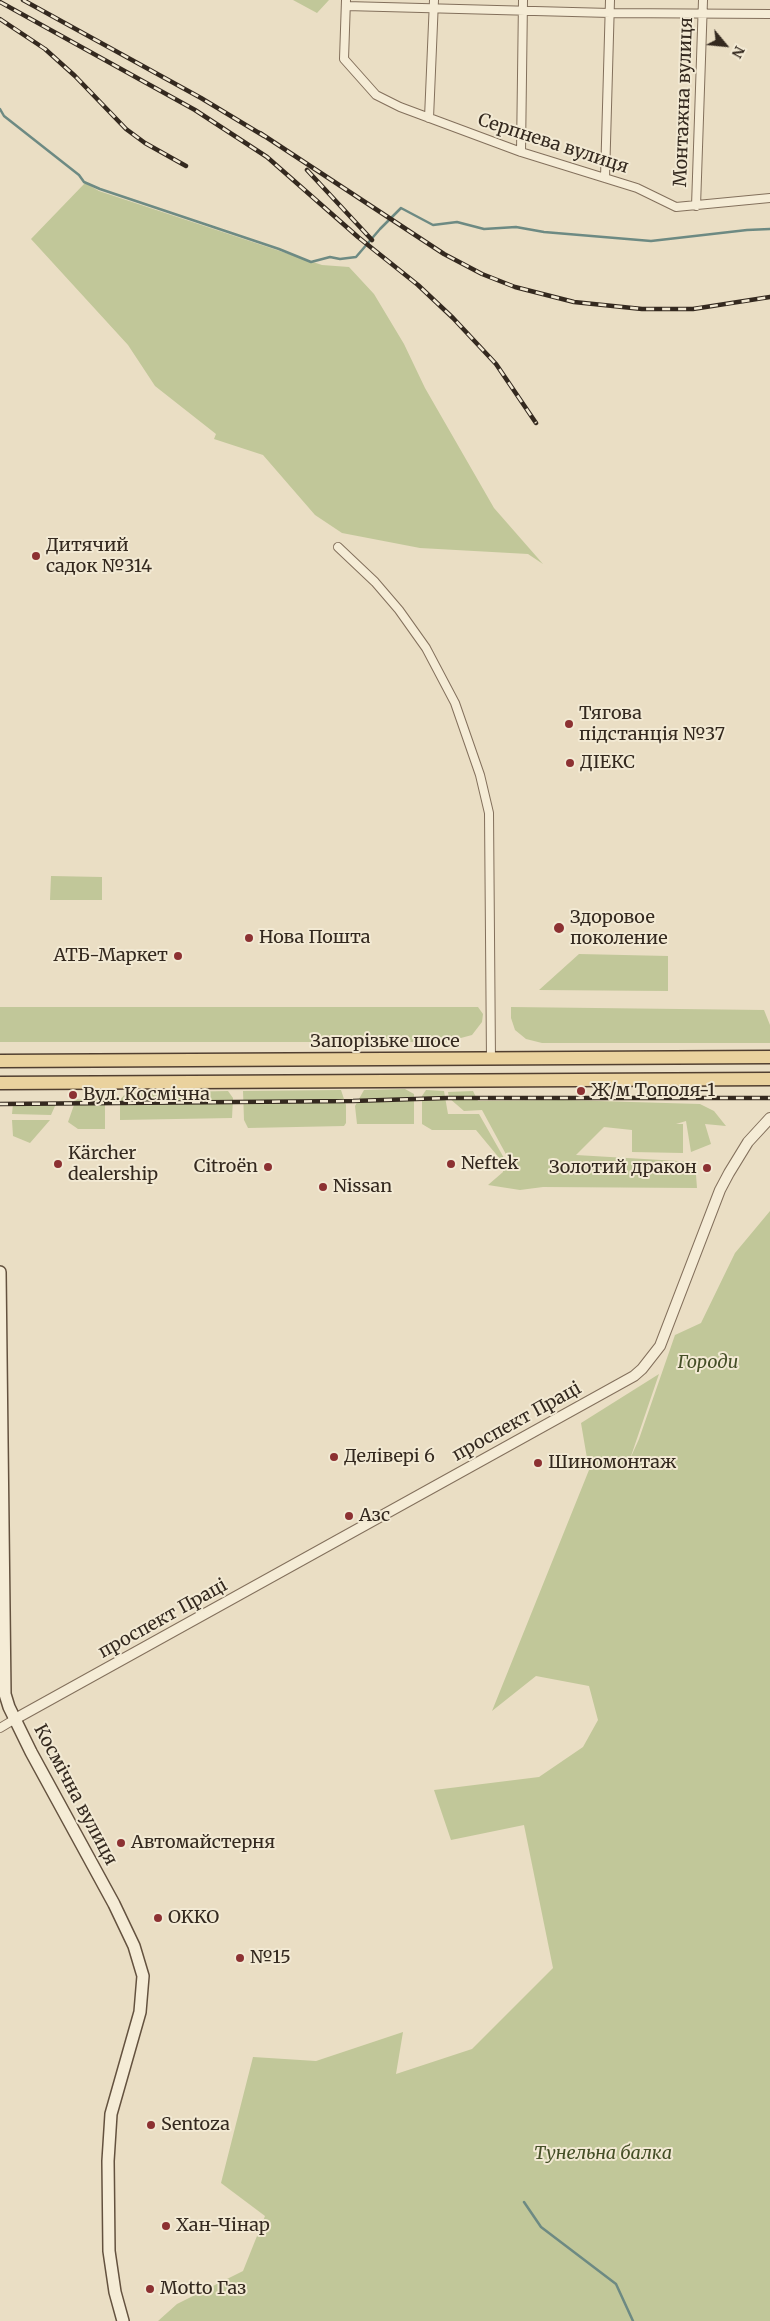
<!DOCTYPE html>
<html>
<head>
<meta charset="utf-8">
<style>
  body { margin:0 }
  #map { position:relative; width:770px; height:2321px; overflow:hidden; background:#eadec4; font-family:Merriweather,serif }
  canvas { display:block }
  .north { position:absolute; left:700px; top:20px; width:50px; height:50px; -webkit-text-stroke:4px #f2e9d3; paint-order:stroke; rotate:118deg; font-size:14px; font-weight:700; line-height:20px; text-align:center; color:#34291f }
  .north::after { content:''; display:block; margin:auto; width:18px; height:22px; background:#34291f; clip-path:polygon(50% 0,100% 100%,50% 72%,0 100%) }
</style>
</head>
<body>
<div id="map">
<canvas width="770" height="2321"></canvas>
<div class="north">N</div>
</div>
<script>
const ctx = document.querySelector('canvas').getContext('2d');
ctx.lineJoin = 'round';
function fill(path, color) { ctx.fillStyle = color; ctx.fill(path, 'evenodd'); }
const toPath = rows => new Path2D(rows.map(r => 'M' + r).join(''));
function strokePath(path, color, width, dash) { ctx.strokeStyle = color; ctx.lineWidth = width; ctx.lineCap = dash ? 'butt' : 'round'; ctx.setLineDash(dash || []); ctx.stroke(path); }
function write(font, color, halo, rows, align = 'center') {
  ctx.font = font + ' Merriweather,serif'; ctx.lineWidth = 4; ctx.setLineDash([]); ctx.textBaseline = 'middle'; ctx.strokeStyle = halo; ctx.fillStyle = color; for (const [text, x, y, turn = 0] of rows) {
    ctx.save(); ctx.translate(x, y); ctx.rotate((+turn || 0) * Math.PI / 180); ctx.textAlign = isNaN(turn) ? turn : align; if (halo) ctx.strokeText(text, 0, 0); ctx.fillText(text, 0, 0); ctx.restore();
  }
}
fill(toPath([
  [293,0,329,0,317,13],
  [85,183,99,191,322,265,349,267,374,294,404,344,425,388,494,508,543,564,528,554,420,548,342,533,315,515,263,455,214,439,216,434,155,386,128,345,31,239],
  [51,876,102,877,102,900,50,900],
  [579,954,668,956,668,991,539,990],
  [0,1007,478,1007,483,1014,482,1022,472,1035,446,1042,0,1042],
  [511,1007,764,1010,770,1025,770,1043,542,1043,526,1039,515,1030,511,1018],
  [405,1089,414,1094,414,1124,357,1124,355,1106,364,1090],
  [341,1090,346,1105,346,1123,344,1126,248,1128,244,1120,243,1091],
  [426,1090,444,1091,448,1114,479,1114,504,1158,500,1159,476,1130,432,1130,422,1124,422,1096],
  [228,1091,233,1098,232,1118,120,1120,120,1100,126,1093],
  [473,1091,478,1101,563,1100,700,1104,714,1111,726,1126,705,1124,711,1144,691,1152,686,1121,676,1124,683,1124,683,1153,632,1152,632,1130,604,1127,576,1155,695,1162,697,1188,543,1187,520,1190,488,1185,503,1172,503,1162,508,1158,482,1110,464,1111,449,1098,448,1092],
  [85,1097,105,1097,105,1129,78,1129,68,1122,74,1105,74,1099,84,1100],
  [18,1102,55,1103,55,1106,51,1115,12,1114,13,1104],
  [12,1120,50,1120,30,1143,13,1136],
  [770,1211,770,2321,158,2321,177,2304,243,2271,265,2216,221,2183,253,2057,316,2061,403,2032,396,2074,472,2049,553,1968,524,1825,451,1840,434,1790,539,1777,583,1747,598,1720,589,1686,536,1676,492,1711,589,1470,581,1423,659,1374,630,1459,639,1439,675,1335,701,1323,735,1253]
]), '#c1c799');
strokePath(toPath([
  [0,109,4,116,79,175,84,182,100,189,279,249,311,262,330,257,340,259,356,257,380,229,401,208,433,225,457,222,484,229,516,227,544,232,651,241,747,230,770,229],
  [524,2202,541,2227,616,2284,633,2321]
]), '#6d8a83', 2.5);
const minor = toPath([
  [346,0,344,59,376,95,400,107,521,152,637,188,676,207,770,198],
  [346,6,610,13,770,14],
  [429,118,434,0],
  [521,152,523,0],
  [605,178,610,0],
  [696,206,703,0],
  [338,547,375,582,399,610,426,648,455,703,480,775,489,813,491,1060],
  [0,1728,15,1719]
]);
const tertiary = toPath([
  [15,1719,634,1376,642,1369,660,1346,720,1190,729,1173,748,1142,770,1118]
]);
const secondary = toPath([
  [0,1272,5,1694,9,1707,31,1752,114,1904,134,1946,143,1976,140,2012,111,2114,108,2161,109,2251,115,2292,123,2321]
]);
const primary = toPath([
  [0,1061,770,1057],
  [0,1083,770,1079]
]);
strokePath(minor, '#83705c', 10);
strokePath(tertiary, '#83705c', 12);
strokePath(secondary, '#64523f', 14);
strokePath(primary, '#513f30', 15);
strokePath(minor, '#f5ecd6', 8);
strokePath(tertiary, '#f5ecd6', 10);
strokePath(secondary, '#f5ecd6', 11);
strokePath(primary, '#ead29e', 12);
const rail = toPath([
  [23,0,201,98,264,136],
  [0,2,195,110,267,157,358,237,418,285,453,318,496,364,536,423],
  [0,19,45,49,75,76,126,129,145,143,186,166],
  [260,133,444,254,482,274,515,287,574,302,642,309,693,309,770,297],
  [307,170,372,240],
  [0,1104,353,1101,447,1098,770,1098]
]);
strokePath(rail, '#34291f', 4.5);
strokePath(rail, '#f2e9d3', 2.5, [8]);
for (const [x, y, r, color] of [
  [36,556,5,"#8c3132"],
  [569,724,5,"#8c3132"],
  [570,763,5,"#8c3132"],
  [559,928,6,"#8c3132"],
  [249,938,5,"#8c3132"],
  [178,956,5,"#8c3132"],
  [581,1091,5,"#8c3132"],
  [73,1095,5,"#8c3132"],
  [58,1164,5,"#8c3132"],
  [451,1164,5,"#8c3132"],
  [268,1167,5,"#8c3132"],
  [707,1168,5,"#8c3132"],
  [323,1187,5,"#8c3132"],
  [334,1457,5,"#8c3132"],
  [538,1463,5,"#8c3132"],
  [349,1516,5,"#8c3132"],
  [121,1843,5,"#8c3132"],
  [158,1918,5,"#8c3132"],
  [240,1958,5,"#8c3132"],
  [151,2125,5,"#8c3132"],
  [166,2226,5,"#8c3132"],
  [150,2289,5,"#8c3132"]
]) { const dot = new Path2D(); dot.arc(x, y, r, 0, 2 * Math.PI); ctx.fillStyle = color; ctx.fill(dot); strokePath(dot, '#f2e9d3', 2); }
write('18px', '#34291f', '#f2e9d3', [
  ["Монтажна вулиця",684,102,-88],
  ["Серпнева вулиця",553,144,18],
  ["Запорізьке шосе",385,1042],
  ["проспект Праці",517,1422,-29],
  ["проспект Праці",163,1619,-29],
  ["Космічна вулиця",75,1795,62]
]);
write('18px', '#34291f', '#f2e9d3', [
  ["Дитячий",46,546],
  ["садок №314",46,567],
  ["Тягова",579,714],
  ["пiдстанцiя №37",579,735],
  ["ДІЕКС",580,763],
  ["Здоровое",570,918],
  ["поколение",570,939],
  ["Нова Пошта",259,938],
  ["АТБ-Маркет",168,956,"right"],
  ["Ж/м Тополя-1",591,1091],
  ["Вул. Космічна",83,1095],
  ["Kärcher",68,1154],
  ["dealership",68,1175],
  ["Neftek",461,1164],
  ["Citroën",258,1167,"right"],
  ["Золотий дракон",697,1168,"right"],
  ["Nissan",333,1187],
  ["Делівері 6",344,1457],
  ["Шиномонтаж",548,1463],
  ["Азс",359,1516],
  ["Автомайстерня",131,1843],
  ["OKKO",168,1918],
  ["№15",250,1958],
  ["Sentoza",161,2125],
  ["Хан-Чінар",176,2226],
  ["Motto Газ",160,2289]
], 'left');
write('italic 18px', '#454f27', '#f2e9d3', [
  ["Городи",708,1363],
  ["Тунельна балка",603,2154]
]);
</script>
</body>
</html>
